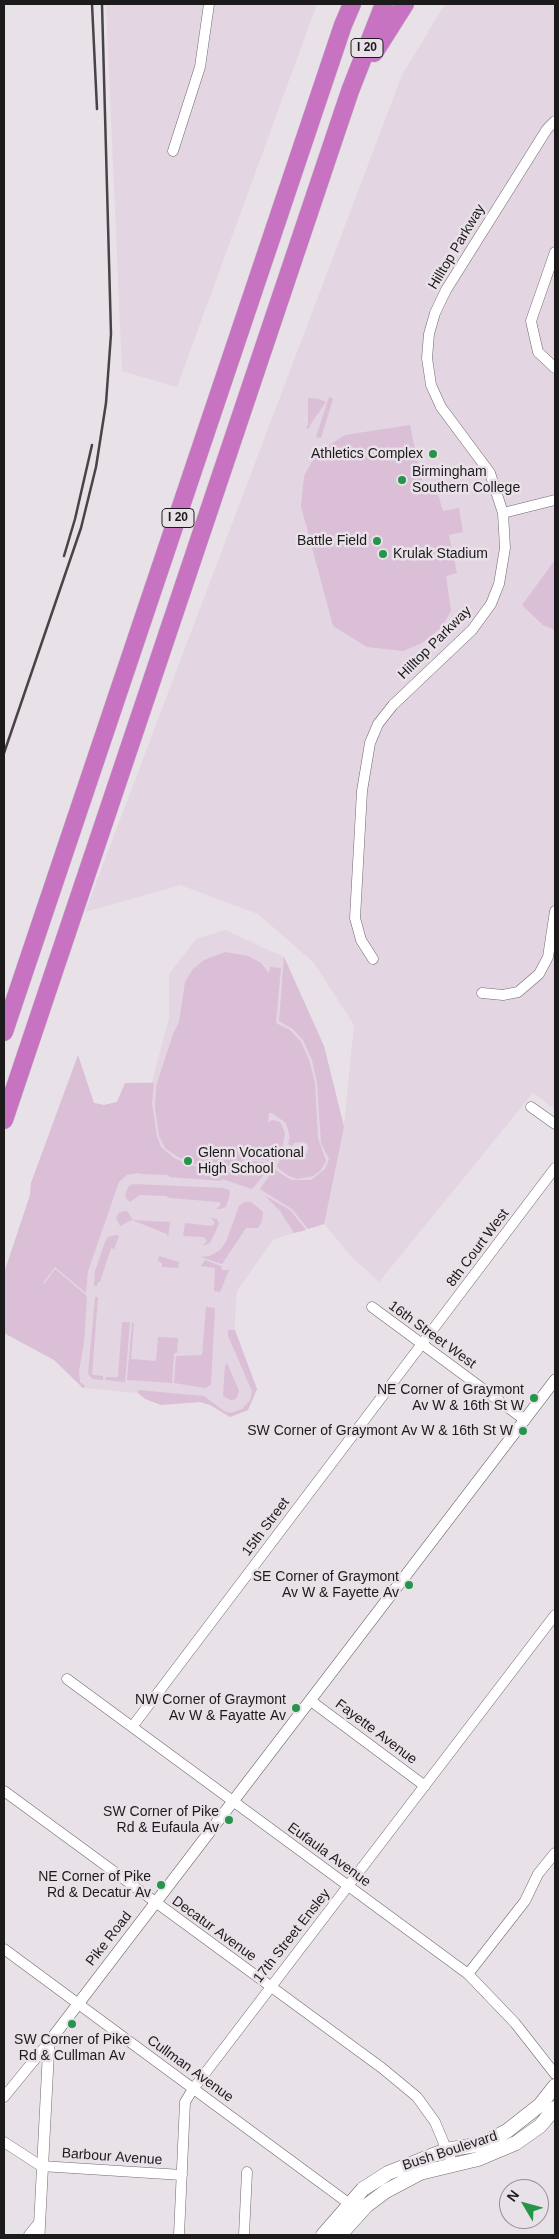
<!DOCTYPE html>
<html>
<head>
<meta charset="utf-8">
<style>
  body { margin:0 }
  #map { position:relative; width:559px; height:2239px; overflow:hidden; background:#e9e1e8; font-family:Arial,sans-serif }
  canvas { display:block }
  .frame { position:absolute; inset:0; border:5px solid #1d1a1c; pointer-events:none }
  .north { position:absolute; left:499px; top:2179px; width:50px; height:50px; box-sizing:border-box; background:#e9e1e8; border:1px solid #979196; border-radius:50%; rotate:307deg; font-size:14px; font-weight:700; line-height:20px; text-align:center; color:#1d1a1c }
  .north::after { content:''; display:block; margin:auto; width:18px; height:22px; background:#27944c; clip-path:polygon(50% 0,100% 100%,50% 72%,0 100%) }
</style>
</head>
<body>
<div id="map">
<canvas width="559" height="2239"></canvas>
<div class="frame"></div>
<div class="north">N</div>
</div>
<script>
const ctx = document.querySelector('canvas').getContext('2d');
ctx.lineJoin = 'round';
function fill(path, color) { ctx.fillStyle = color; ctx.fill(path, 'evenodd'); }
const toPath = rows => new Path2D(rows.map(r => 'M' + r).join(''));
function strokePath(path, color, width, dash) { ctx.strokeStyle = color; ctx.lineWidth = width; ctx.lineCap = dash ? 'butt' : 'round'; ctx.setLineDash(dash || []); ctx.stroke(path); }
function write(font, color, halo, rows, align = 'center') {
  ctx.font = font + ' Arial,sans-serif'; ctx.lineWidth = 5; ctx.setLineDash([]); ctx.textBaseline = 'middle'; ctx.strokeStyle = halo; ctx.fillStyle = color; for (const [text, x, y, turn = 0] of rows) {
    ctx.save(); ctx.translate(x, y); ctx.rotate((+turn || 0) * Math.PI / 180); ctx.textAlign = isNaN(turn) ? turn : align; if (halo) ctx.strokeText(text, 0, 0); ctx.fillText(text, 0, 0); ctx.restore();
  }
}
fill(toPath([
  [106,4,317,4,177,387,122,371],
  [445,4,555,4,555,1109,533,1093,379,1282,350,1255,324,1224,274,1239,237,1291,234,1334,257,1389,248,1410,230,1417,210,1405,200,1402,161,1405,145,1399,138,1393,83,1388,54,1360,4,1333,4,1273,30,1195,31,1183,78,1055,94,1103,104,1105,117,1102,125,1083,152,1082,169,1018,169,974,196,939,225,930,284,957,324,1046,344,1125,354,1025,314,963,258,914,180,885,85,912,402,75]
]), '#e3d5e2');
fill(toPath([
  [329,397,333,399,321,438,316,437],
  [308,398,319,399,326,402,310,425,309,429,306,428,308,425],
  [410,425,423,486,435,484,443,511,459,508,463,532,449,535,457,573,446,576,451,611,442,627,422,643,403,651,367,647,333,626,301,506,304,476,316,454,345,435],
  [555,560,555,630,543,625,522,605],
  [225,952,248,956,261,963,269,973,270,967,281,968,276,1023,290,1030,301,1042,309,1060,315,1082,318,1138,326,1161,320,1171,313,1176,298,1179,289,1176,278,1168,277,1165,286,1150,291,1150,293,1154,301,1156,306,1155,308,1149,307,1144,302,1142,294,1143,292,1146,288,1144,290,1137,286,1123,272,1113,269,1113,268,1122,273,1120,280,1122,285,1133,282,1148,274,1163,265,1160,254,1159,254,1153,242,1162,233,1166,217,1167,197,1165,178,1157,165,1148,159,1136,155,1108,156,1086,173,1034,179,1022,185,982,193,969,204,960],
  [284,957,324,1046,344,1127,324,1224,308,1229,292,1209,260,1189,274,1169,291,1180,311,1180,325,1169,329,1159,321,1143,317,1083,312,1060,303,1040,293,1029,279,1021],
  [78,1055,94,1103,104,1105,117,1102,125,1083,154,1083,152,1104,157,1136,161,1147,174,1158,190,1165,214,1169,233,1168,253,1161,269,1163,271,1166,252,1189,222,1179,221,1181,170,1177,168,1175,142,1174,139,1173,127,1175,119,1182,88,1271,86,1293,55,1267,43,1283,44,1284,55,1269,87,1296,84,1342,79,1371,80,1382,85,1386,83,1388,54,1360,4,1333,4,1273,30,1195,31,1183],
  [133,1184,224,1188,229,1190,230,1194,226,1207,220,1209,216,1209,221,1204,219,1202,169,1198,166,1196,140,1195,130,1202,126,1198,125,1194,129,1186],
  [264,1195,290,1210,306,1230,294,1233,280,1211],
  [244,1202,251,1202,263,1212,262,1221,258,1228,246,1228,222,1264,201,1257,210,1256,220,1250,226,1242,239,1206],
  [124,1211,127,1211,133,1220,170,1222,168,1238,167,1234,132,1220,120,1226,116,1218,119,1213],
  [211,1218,217,1219,219,1224,210,1243,202,1246,207,1241,204,1237,183,1236,185,1223,212,1226,215,1223],
  [116,1235,119,1236,114,1249,108,1247,111,1248,100,1282,98,1282,97,1286,94,1286,95,1271,105,1242,108,1237],
  [159,1256,179,1262,178,1268,162,1267,162,1263,158,1261],
  [205,1260,221,1266,222,1270,229,1270,220,1292,214,1291,215,1268,201,1266],
  [95,1297,98,1297,92,1375,103,1376,103,1380,93,1379,88,1374],
  [206,1307,215,1308,211,1385,205,1388,174,1383,176,1356,202,1355],
  [122,1322,130,1322,125,1382,105,1380,106,1377,118,1377],
  [132,1323,134,1323,131,1359,156,1361,158,1337,178,1338,177,1353,174,1353,172,1383,127,1380],
  [228,1330,235,1330,257,1389,248,1410,230,1417,210,1405,200,1402,161,1405,145,1399,138,1393,138,1390,204,1396,224,1411,231,1413,242,1409,250,1400,252,1391,228,1336],
  [227,1363,239,1391,236,1399,231,1400,224,1397,223,1394,225,1365]
]), '#dabfd7');
const minor = toPath([
  [173,151,200,67,209,4],
  [555,252,531,321,538,352,555,368],
  [503,513,555,500],
  [373,959,361,940,355,918,362,791,370,743,378,724,393,705,472,630,491,604,499,584,505,548,503,513,490,473,441,407,431,385,427,358,429,334,435,313,446,290,547,129,555,121],
  [482,993,503,995,518,992,539,974,548,957,555,911],
  [531,1107,555,1124],
  [372,1307,525,1420],
  [67,1679,468,1974,515,2023,555,2074],
  [311,1701,425,1786],
  [132,1727,555,1168],
  [4,1791,382,2068,417,2097,435,2122,453,2165],
  [4,1949,355,2208],
  [468,1974,525,1901,538,1874,555,1853],
  [4,2097,49,2042],
  [4,2142,41,2166,182,2175],
  [29,2235,38,2224],
  [179,2235,185,2102,193,2089,555,1615],
  [244,2235,247,2172]
]);
const tertiary = toPath([
  [39,2235,49,2042,555,1380]
]);
const secondary = toPath([
  [323,2235,363,2189,388,2173,446,2150,482,2144,507,2131,540,2105,555,2086],
  [340,2235,366,2206,386,2191,420,2173,478,2159,516,2143,540,2126,555,2108]
]);
const motorway = toPath([
  [374,53,405,4],
  [4,1032,343,25,352,4],
  [4,1120,350,91,384,4]
]);
strokePath(minor, '#70696f', 11);
strokePath(tertiary, '#70696f', 12);
strokePath(secondary, '#70696f', 15);
strokePath(motorway, '#c4c3c4', 19);
strokePath(minor, '#fff', 10);
strokePath(tertiary, '#fff', 11);
strokePath(secondary, '#fff', 14);
strokePath(motorway, '#c773c2', 18);
strokePath(toPath([
  [92,4,97,109],
  [64,556,75,519,92,445],
  [4,753,81,528,96,467,106,403,111,334,102,4]
]), '#474346', 2.5);
for (const [x, y, r, color] of [
  [433,454,5,"#27944c"],
  [402,480,5,"#27944c"],
  [377,541,5,"#27944c"],
  [383,554,5,"#27944c"],
  [188,1161,5,"#27944c"],
  [534,1398,5,"#27944c"],
  [523,1431,5,"#27944c"],
  [409,1585,5,"#27944c"],
  [296,1708,5,"#27944c"],
  [229,1820,5,"#27944c"],
  [161,1885,5,"#27944c"],
  [72,2024,5,"#27944c"]
]) { const dot = new Path2D(); dot.arc(x, y, r, 0, 2 * Math.PI); ctx.fillStyle = color; ctx.fill(dot); strokePath(dot, '#e9e1e8', 2); }
for (const [x, y, w] of [
  [367,48,32],
  [178,518,32]
]) { const box = new Path2D(); box.roundRect(x - w / 2, y - 9.5, w, 19, 4); ctx.fillStyle = '#e9e1e8'; ctx.fill(box); strokePath(box, '#1d1a1c', 1); }
write('bold 12px', '#1d1a1c', null, [
  ["I 20",367,48],
  ["I 20",178,518]
]);
write('14px', '#1d1a1c', '#e9e1e8', [
  ["Hilltop Parkway",457,247,-59],
  ["Hilltop Parkway",435,643,-45],
  ["8th Court West",478,1248,-53],
  ["16th Street West",432,1335,36],
  ["15th Street",266,1527,-53],
  ["Fayette Avenue",376,1732,37],
  ["Eufaula Avenue",329,1855,36],
  ["Decatur Avenue",214,1929,36],
  ["17th Street Ensley",292,1936,-52],
  ["Pike Road",109,1939,-52],
  ["Cullman Avenue",190,2069,36],
  ["Bush Boulevard",450,2151,-18],
  ["Barbour Avenue",112,2157,4]
]);
write('14px', '#1d1a1c', '#e9e1e8', [
  ["Athletics Complex",423,454],
  ["Birmingham",412,472,"left"],
  ["Southern College",412,488,"left"],
  ["Battle Field",367,541],
  ["Krulak Stadium",393,554,"left"],
  ["Glenn Vocational",198,1153,"left"],
  ["High School",198,1169,"left"],
  ["NE Corner of Graymont",524,1390],
  ["Av W & 16th St W",524,1406],
  ["SW Corner of Graymont Av W & 16th St W",513,1431],
  ["SE Corner of Graymont",399,1577],
  ["Av W & Fayette Av",399,1593],
  ["NW Corner of Graymont",286,1700],
  ["Av W & Fayatte Av",286,1716],
  ["SW Corner of Pike",219,1812],
  ["Rd & Eufaula Av",219,1828],
  ["NE Corner of Pike",151,1877],
  ["Rd & Decatur Av",151,1893],
  ["SW Corner of Pike",72,2040,"center"],
  ["Rd & Cullman Av",72,2056,"center"]
], 'right');
</script>
</body>
</html>
